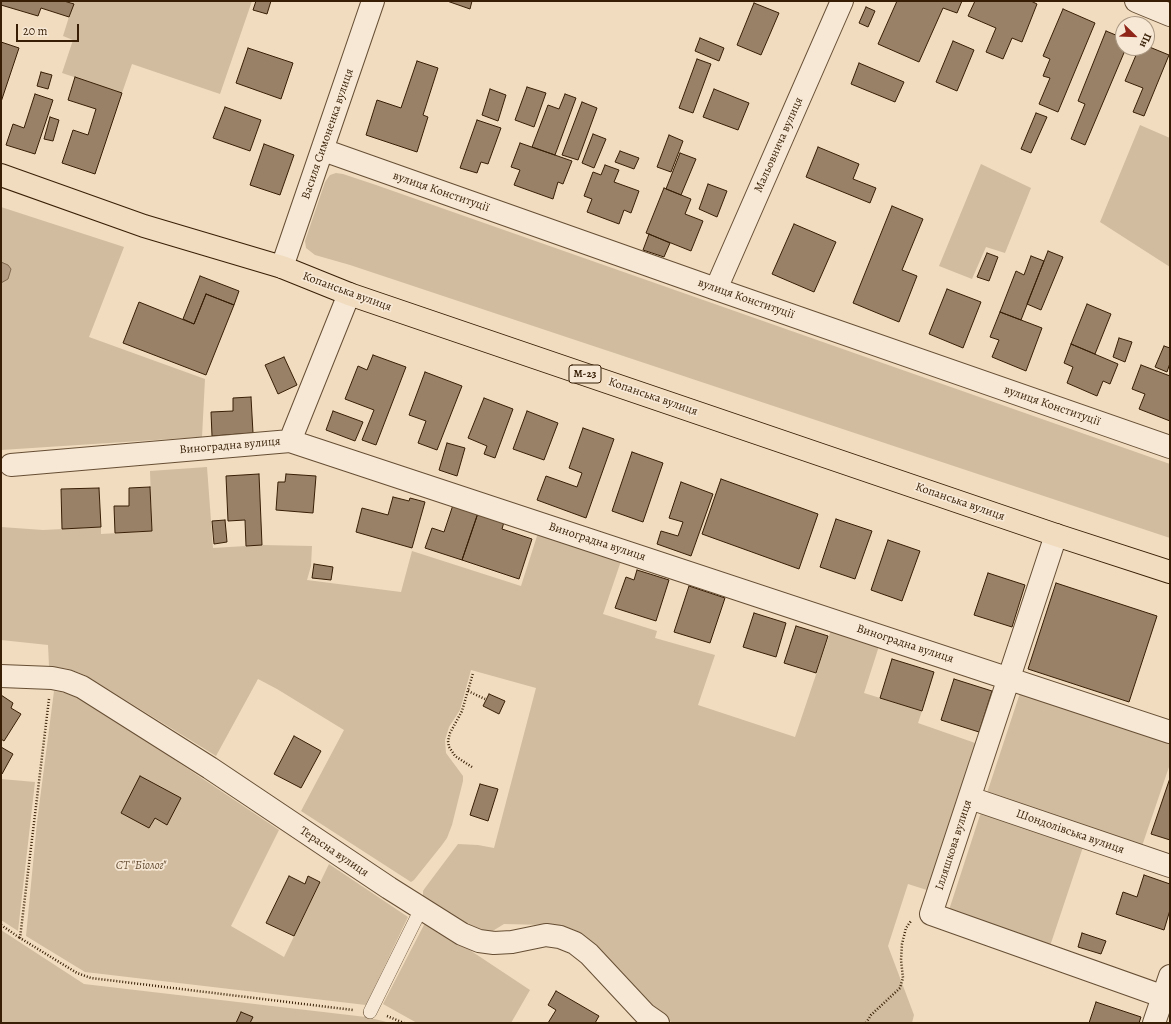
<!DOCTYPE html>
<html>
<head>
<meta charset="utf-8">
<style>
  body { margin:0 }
  #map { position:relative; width:1171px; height:1024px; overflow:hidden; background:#f1dcbf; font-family:Alegreya,serif }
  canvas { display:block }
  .frame { position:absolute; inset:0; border:2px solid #371e05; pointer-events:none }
  .north { position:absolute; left:1115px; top:16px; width:40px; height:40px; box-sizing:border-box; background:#f6e8d5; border:1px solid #aa9782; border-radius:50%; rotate:113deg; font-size:11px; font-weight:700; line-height:16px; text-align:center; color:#371e05 }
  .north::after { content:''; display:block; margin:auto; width:14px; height:18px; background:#8f2418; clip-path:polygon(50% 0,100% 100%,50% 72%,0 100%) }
  .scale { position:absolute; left:16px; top:24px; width:63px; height:18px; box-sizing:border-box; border:2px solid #371e05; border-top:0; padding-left:5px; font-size:12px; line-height:14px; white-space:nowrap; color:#371e05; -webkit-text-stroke:3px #f6e8d5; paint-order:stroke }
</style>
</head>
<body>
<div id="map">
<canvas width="1171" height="1024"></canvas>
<div class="frame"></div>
<div class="north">Пн</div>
<div class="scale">20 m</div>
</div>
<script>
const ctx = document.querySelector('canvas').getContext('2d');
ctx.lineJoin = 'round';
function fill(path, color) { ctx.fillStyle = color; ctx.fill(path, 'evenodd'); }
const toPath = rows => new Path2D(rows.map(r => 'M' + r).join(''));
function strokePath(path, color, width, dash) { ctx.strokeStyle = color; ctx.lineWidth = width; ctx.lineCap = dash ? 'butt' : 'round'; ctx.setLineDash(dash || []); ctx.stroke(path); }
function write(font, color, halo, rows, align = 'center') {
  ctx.font = font + ' Alegreya,serif'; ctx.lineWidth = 3.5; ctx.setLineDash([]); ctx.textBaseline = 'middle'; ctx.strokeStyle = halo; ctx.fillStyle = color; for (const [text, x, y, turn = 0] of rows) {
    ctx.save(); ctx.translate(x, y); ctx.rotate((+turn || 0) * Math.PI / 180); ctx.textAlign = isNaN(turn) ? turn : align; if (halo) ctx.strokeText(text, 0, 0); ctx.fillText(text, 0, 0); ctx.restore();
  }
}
fill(toPath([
  [72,1,252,1,220,94,132,64,122,93,62,73,73,40,63,36,73,4,71,3],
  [1140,125,1170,138,1170,267,1100,222],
  [981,164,1031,188,1005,253,986,247,972,279,939,266],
  [336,173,343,174,376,185,1170,464,1170,538,350,265,315,255,306,248,305,241,325,182,330,175],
  [1,207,124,247,89,337,205,379,202,437,1,450],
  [207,467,213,548,262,545,312,546,311,566,307,580,401,592,412,551,521,586,538,533,621,561,603,614,657,631,655,638,715,655,698,705,795,737,831,630,879,646,864,693,922,711,918,723,978,744,930,891,908,884,888,946,914,1015,912,1023,673,1023,651,1009,545,925,504,924,491,932,478,933,423,897,423,891,425,888,458,844,478,845,494,848,536,688,471,670,460,710,449,727,445,740,446,753,463,776,463,781,452,825,447,838,442,845,414,880,411,882,301,811,344,730,277,689,258,679,216,756,85,675,69,669,49,666,48,645,1,640,1,527,43,530,101,527,101,534,152,531,150,471],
  [54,691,67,693,87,701,279,830,231,926,284,957,329,864,408,917,366,1005,85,972,26,936,37,822],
  [1020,693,1170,744,1170,764,1142,846,987,793],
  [1,779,35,782,18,931,1,920],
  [981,812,1083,847,1050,946,949,910],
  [426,921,530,990,511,1023,417,1023,383,1004],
  [1,930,84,984,366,1017,391,1023,1,1023]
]), '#d1bc9f');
const water = toPath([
  [1,262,8,265,11,269,8,279,1,283,1,262]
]);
fill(water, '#b29b80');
strokePath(water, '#81694f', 1);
const building = toPath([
  [1,1,64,1,74,4,69,17,41,8,38,16,1,5,1,1],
  [256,1,271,1,267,14,253,10,256,1],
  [447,1,472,1,470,9,447,1],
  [897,1,962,1,957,13,943,8,919,62,878,44,897,1],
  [975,1,1031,1,1037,4,1022,42,1012,38,1003,59,986,52,996,28,968,16,975,1],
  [754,3,779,13,761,55,737,45,754,3],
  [866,7,875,11,868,27,859,23,866,7],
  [1063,9,1095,23,1058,112,1039,104,1050,78,1043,76,1050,59,1043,56,1063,9],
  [1106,31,1123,38,1123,48,1126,48,1085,145,1071,139,1085,104,1078,101,1106,31],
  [700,38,724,48,719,61,695,51,700,38],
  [953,41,974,50,957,91,936,82,953,41],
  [1,42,19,48,1,102,1,42],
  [1147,46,1169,55,1144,116,1133,112,1143,88,1125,81,1139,48,1147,48,1147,46],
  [248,48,293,63,281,99,236,83,248,48],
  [697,59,711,64,693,113,679,108,697,59],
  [417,61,438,68,423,115,428,117,417,152,366,135,377,100,401,108,417,61],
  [859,63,904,82,895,102,851,84,859,63],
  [41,72,52,75,48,89,37,86,41,72],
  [75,77,122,93,95,174,62,163,73,130,88,135,96,109,68,100,75,77],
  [527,87,546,93,534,127,515,120,527,87],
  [490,89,506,95,498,121,482,115,490,89],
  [714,89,749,103,738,130,703,117,714,89],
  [35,94,53,100,35,154,6,145,13,124,24,128,35,94],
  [565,94,576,98,555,155,532,147,548,105,559,109,565,94],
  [582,102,597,108,578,160,562,155,582,102],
  [225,107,261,120,250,151,213,138,225,107],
  [1036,113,1047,117,1031,153,1021,149,1036,113],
  [50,117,59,120,53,141,44,139,50,117],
  [477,120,501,128,488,164,481,162,477,173,460,168,477,120],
  [593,134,606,139,594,168,582,163,593,134],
  [669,135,683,141,671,172,657,167,669,135],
  [520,143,572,161,563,184,558,182,553,199,514,185,520,170,511,167,520,143],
  [264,144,294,155,280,195,250,185,264,144],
  [818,147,859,164,853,179,876,188,870,203,806,177,818,147],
  [620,151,639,158,634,169,615,162,620,151],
  [680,153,696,159,681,195,666,189,680,153],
  [605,165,619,170,614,182,639,191,631,213,624,210,619,224,587,212,592,199,584,196,593,172,601,175,605,165],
  [708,184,727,191,717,217,699,209,708,184],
  [664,188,691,199,685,214,703,221,691,251,646,233,664,188],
  [892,206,923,219,902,270,917,276,899,322,853,303,892,206],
  [794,224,836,242,814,292,772,274,794,224],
  [649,234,670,243,664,257,643,250,649,234],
  [1048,251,1063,257,1041,310,1027,304,1048,251],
  [987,253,998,257,989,281,977,277,987,253],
  [1031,256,1044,261,1021,320,1000,312,1016,271,1024,275,1031,256],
  [200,276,239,291,234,305,206,294,194,324,183,319,200,276],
  [947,289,981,302,963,348,929,334,947,289],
  [206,294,234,305,206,375,123,343,139,302,194,324,206,294],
  [1087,304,1111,314,1095,354,1071,344,1087,304],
  [1000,312,1042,328,1026,371,992,357,999,340,990,337,1000,312],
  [1119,338,1132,342,1125,362,1113,357,1119,338],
  [1071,344,1118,364,1110,384,1103,381,1097,396,1067,383,1073,367,1064,363,1071,344],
  [1164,346,1170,348,1170,363,1167,372,1155,367,1164,346],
  [373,355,406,367,376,445,362,440,374,410,345,399,358,366,367,370,373,355],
  [284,357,297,385,278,394,265,365,284,357],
  [1141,365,1170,376,1170,421,1139,409,1145,394,1132,389,1141,365],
  [425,372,462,386,437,450,418,443,426,421,409,415,425,372],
  [251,397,253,433,212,436,211,412,233,411,233,398,251,397],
  [484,398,513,409,495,458,484,454,487,446,468,438,484,398],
  [333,411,363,422,355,441,326,430,333,411],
  [527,411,558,423,544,460,513,449,527,411],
  [583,428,614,439,586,518,537,500,546,476,577,487,582,473,569,468,583,428],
  [447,443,465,448,457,476,439,470,447,443],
  [632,452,663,463,643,522,612,511,632,452],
  [259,474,262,545,246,546,245,520,228,521,226,476,259,474],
  [286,474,316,476,313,513,276,510,278,482,285,482,286,474],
  [721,479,818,514,799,569,702,534,721,479],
  [681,482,713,494,691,556,657,544,661,531,678,536,683,522,669,518,681,482],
  [150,487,152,531,115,533,114,506,129,506,129,488,150,487],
  [99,488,101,527,62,529,61,489,99,488],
  [393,497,409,501,410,498,425,502,412,548,356,532,362,508,388,515,393,497],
  [453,505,478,513,462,560,425,548,432,528,444,532,453,505],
  [478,513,504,522,502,529,532,539,519,579,462,560,478,513],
  [836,519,872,531,855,579,820,567,836,519],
  [225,520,227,542,214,544,212,521,225,520],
  [888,540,920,551,902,601,871,590,888,540],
  [314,564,333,567,331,580,312,578,314,564],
  [637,570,669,580,656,621,615,608,626,577,634,580,637,570],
  [988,573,1025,585,1012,627,974,615,988,573],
  [1056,583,1157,616,1129,702,1028,669,1056,583],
  [689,586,725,598,710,643,674,632,689,586],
  [754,613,786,623,776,657,743,647,754,613],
  [796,626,828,636,816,673,784,663,796,626],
  [892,659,934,672,922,711,880,698,892,659],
  [954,679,992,691,979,732,941,720,954,679],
  [489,694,505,701,499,714,483,706,489,694],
  [1,695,13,703,11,708,21,714,4,741,1,739,1,695],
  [294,736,321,751,301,788,274,774,294,736],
  [1,747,13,754,2,774,1,773,1,747],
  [140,776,181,798,167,825,155,818,149,828,121,813,140,776],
  [1170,778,1170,840,1151,834,1170,778],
  [480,784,498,789,488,821,470,815,480,784],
  [1144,875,1170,884,1170,910,1164,930,1116,914,1123,892,1137,897,1144,875],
  [289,876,305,884,308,876,320,882,294,936,266,923,289,876],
  [1082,933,1106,941,1101,954,1078,947,1082,933],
  [556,991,599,1016,595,1023,548,1023,556,1010,548,1005,556,991],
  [1096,1002,1141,1017,1139,1023,1089,1023,1096,1002],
  [241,1012,253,1017,250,1023,236,1023,241,1012]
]);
fill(building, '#988166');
strokePath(building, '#371e05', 1);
const lane = toPath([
  [370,1012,421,909]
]);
const street = toPath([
  [1136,1,1170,15],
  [323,150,716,289,1170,447],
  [282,267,373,1],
  [716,289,842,1],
  [290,441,349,294],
  [11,465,290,441,1170,732],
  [1056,535,931,914,1170,999],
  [1,676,52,678,67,681,82,687,210,768,389,888,462,934,479,941,494,943,512,942,546,935,560,937,575,943,589,954,645,1014,658,1023],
  [970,798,1170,866],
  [1154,1023,1170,976]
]);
const highway = toPath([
  [1,175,144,226,282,267,349,294,1056,535,1170,572]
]);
strokePath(lane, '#664e34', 14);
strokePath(street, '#664e34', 24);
strokePath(highway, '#371e05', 24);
strokePath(toPath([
  [468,691,485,699],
  [49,699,20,938,77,973,91,978,353,1010],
  [472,767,455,756,449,747,448,741,450,733,462,711,473,673],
  [1,925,20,938],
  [387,1016,404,1023],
  [866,1023,871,1015,900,988,903,978,901,960,902,944,906,928,911,921]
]), '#371e05', 2.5, [1, 2]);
strokePath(lane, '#f6e8d5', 13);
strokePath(street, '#f6e8d5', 22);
strokePath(highway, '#f1dcbf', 22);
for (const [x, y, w] of [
  [585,374,32]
]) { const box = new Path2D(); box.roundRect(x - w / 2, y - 9, w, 18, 3); ctx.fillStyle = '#f6e8d5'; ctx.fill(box); strokePath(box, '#371e05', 1); }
write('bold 11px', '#371e05', null, [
  ["М-23",585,374]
]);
write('12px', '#371e05', '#f6e8d5', [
  ["Василя Симоненка вулиця",328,134,-71],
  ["Мальовнича вулиця",779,145,-66],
  ["вулиця Конституції",441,192,19],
  ["Копанська вулиця",347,292,20],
  ["вулиця Конституції",746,299,19],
  ["Копанська вулиця",653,397,19],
  ["вулиця Конституції",1052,406,19],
  ["Виноградна вулиця",230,446,-5],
  ["Копанська вулиця",960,502,19],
  ["Виноградна вулиця",597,542,18],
  ["Виноградна вулиця",905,644,18],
  ["Шондолівська вулиця",1070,832,19],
  ["Ілляшкова вулиця",954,845,-72],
  ["Терасна вулиця",334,852,34]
]);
write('italic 12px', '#654d33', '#f6e8d5', [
  ["СТ \"Біолог\"",141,866]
]);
</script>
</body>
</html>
